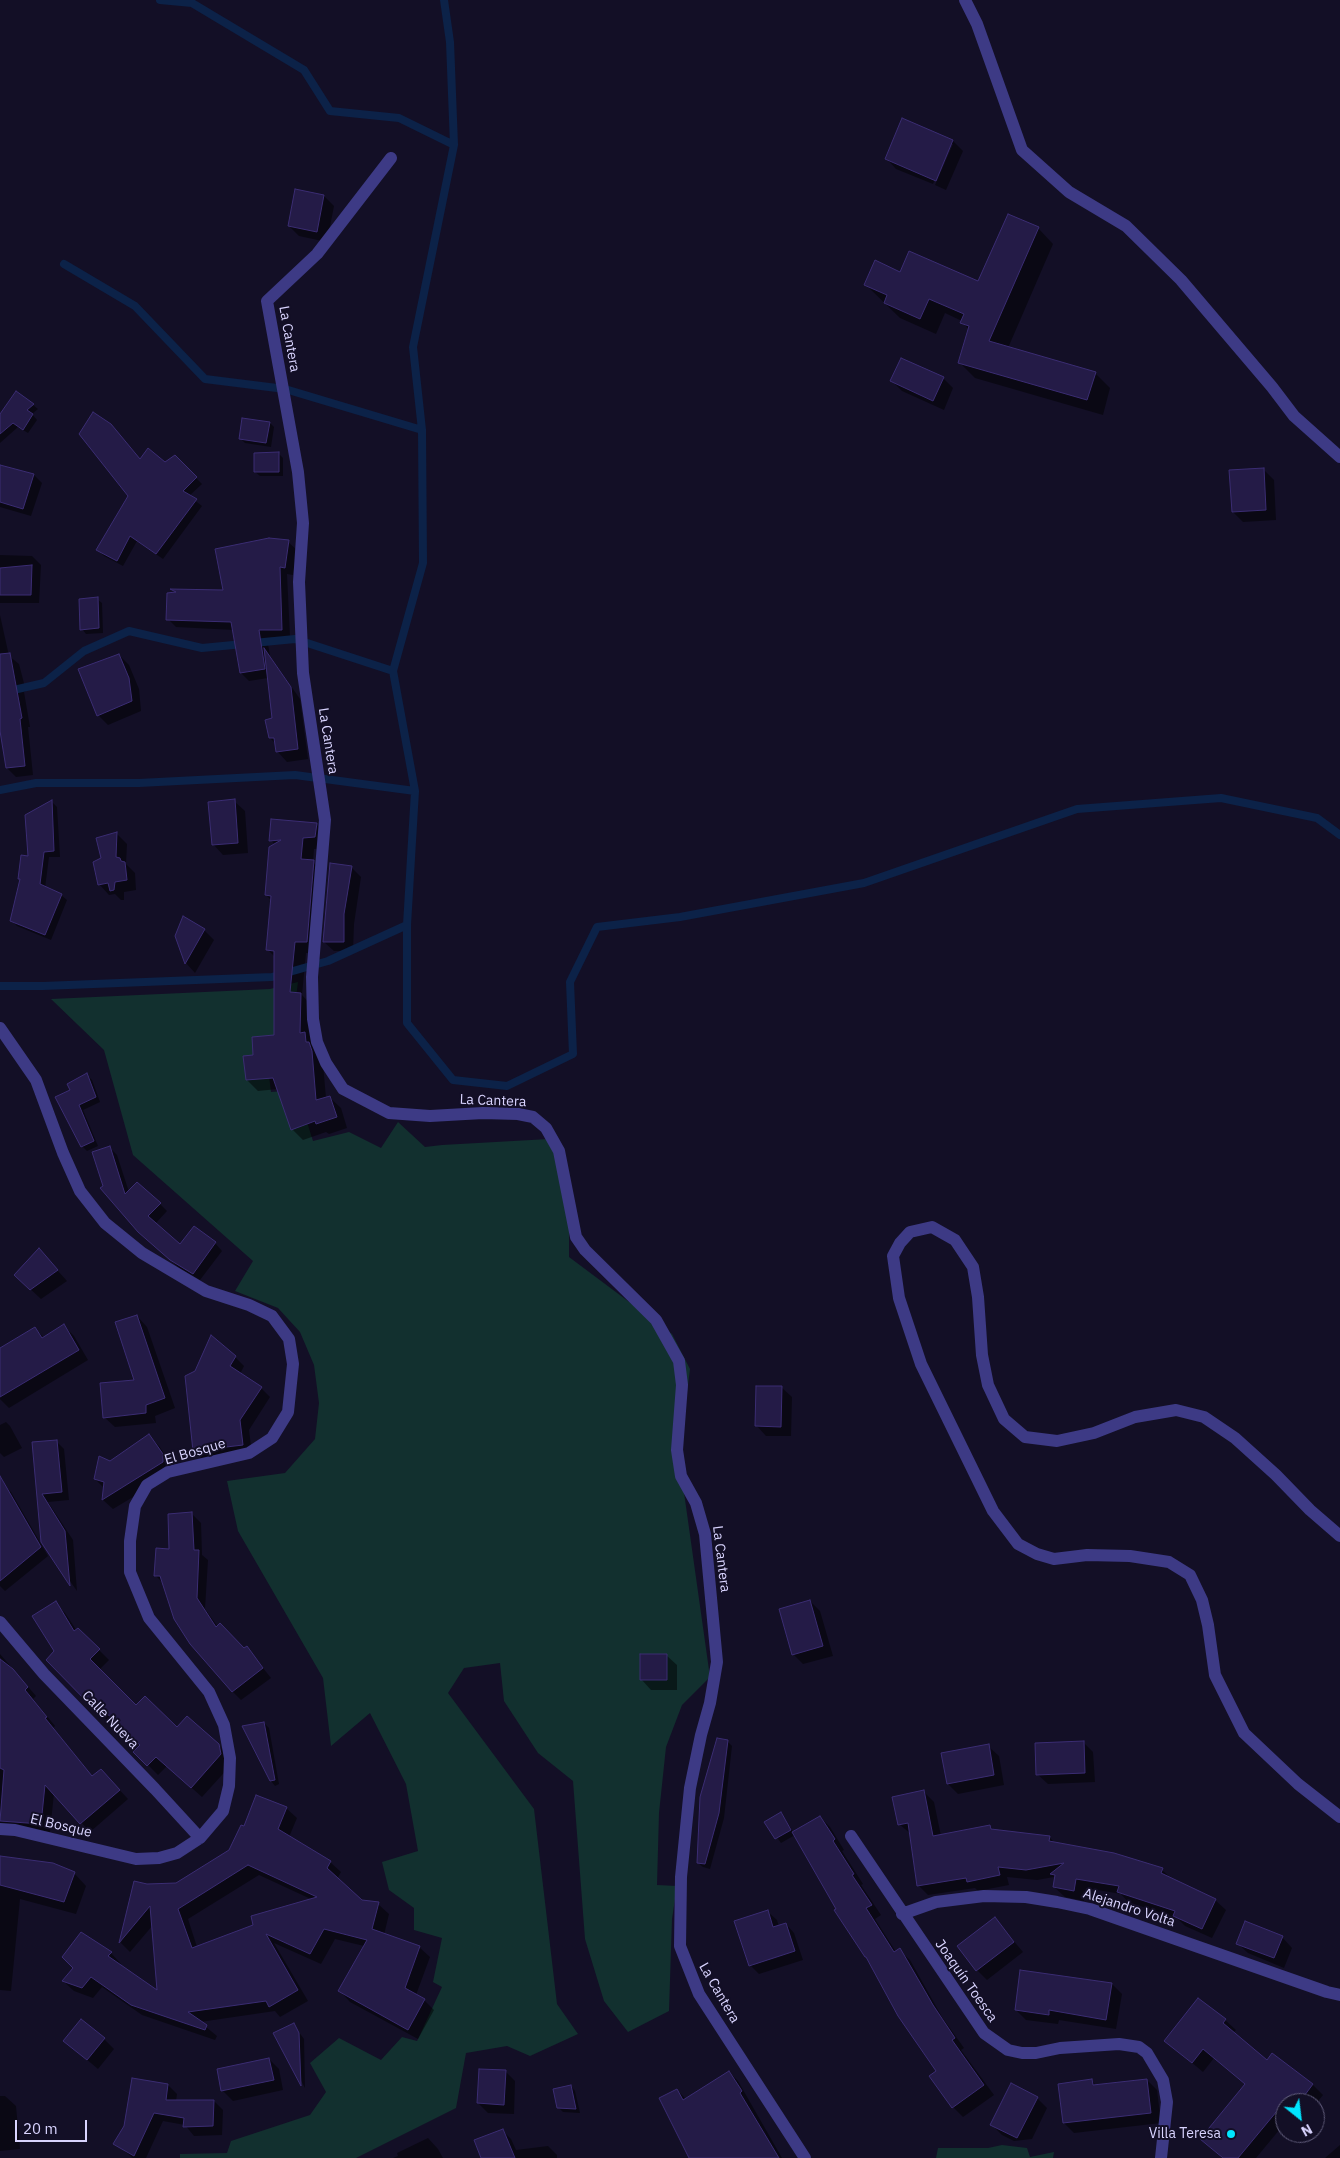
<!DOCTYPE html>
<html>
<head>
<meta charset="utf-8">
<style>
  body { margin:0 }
  #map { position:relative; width:1340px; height:2158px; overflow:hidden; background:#130f26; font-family:"IBM Plex Sans",sans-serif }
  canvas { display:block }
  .north { position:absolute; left:1275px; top:2093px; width:50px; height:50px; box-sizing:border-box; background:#130f26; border:1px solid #625e7d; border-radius:50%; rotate:151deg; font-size:14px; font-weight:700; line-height:20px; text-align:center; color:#d9d4ff }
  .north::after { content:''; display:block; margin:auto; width:18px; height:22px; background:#00e5ff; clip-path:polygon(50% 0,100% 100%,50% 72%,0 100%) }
  .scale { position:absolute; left:15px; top:2120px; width:72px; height:22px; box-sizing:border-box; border:2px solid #d9d4ff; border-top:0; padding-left:6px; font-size:15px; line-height:18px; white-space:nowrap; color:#d9d4ff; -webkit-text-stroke:4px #130f26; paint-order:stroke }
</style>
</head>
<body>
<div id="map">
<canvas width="1340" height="2158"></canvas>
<div class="north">N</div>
<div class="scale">20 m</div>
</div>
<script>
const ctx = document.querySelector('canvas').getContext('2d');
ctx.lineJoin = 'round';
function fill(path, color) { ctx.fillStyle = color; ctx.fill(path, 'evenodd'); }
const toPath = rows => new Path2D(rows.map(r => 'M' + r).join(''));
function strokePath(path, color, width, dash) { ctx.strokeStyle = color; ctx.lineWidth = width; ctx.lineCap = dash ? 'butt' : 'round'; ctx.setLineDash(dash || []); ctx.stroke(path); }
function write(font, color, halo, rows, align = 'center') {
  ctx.font = font + ' "IBM Plex Sans",sans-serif'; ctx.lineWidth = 4; ctx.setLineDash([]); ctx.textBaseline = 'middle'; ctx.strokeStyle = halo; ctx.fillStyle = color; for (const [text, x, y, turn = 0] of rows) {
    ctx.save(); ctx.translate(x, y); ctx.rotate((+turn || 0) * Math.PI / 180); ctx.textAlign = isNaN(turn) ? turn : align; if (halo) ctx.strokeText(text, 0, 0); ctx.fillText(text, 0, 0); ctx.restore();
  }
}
fill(toPath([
  [298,982,296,998,266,1051,271,1092,297,1090,313,1141,349,1132,381,1148,398,1122,425,1147,442,1145,549,1139,569,1190,569,1257,672,1334,690,1369,679,1457,710,1677,682,1705,666,1747,659,1813,657,1885,677,1886,672,1919,669,2011,628,2032,604,2001,585,1939,573,1781,538,1753,504,1701,500,1663,464,1668,448,1693,534,1809,557,2004,578,2034,530,2056,507,2046,466,2053,456,2108,356,2158,180,2158,180,2154,227,2153,231,2141,310,2115,326,2092,310,2063,339,2038,381,2060,402,2037,417,2041,442,1987,433,1982,442,1938,414,1930,414,1908,389,1890,382,1862,418,1851,406,1784,370,1713,331,1746,323,1678,238,1531,227,1481,285,1473,315,1439,319,1403,314,1365,300,1332,278,1308,235,1291,253,1261,133,1155,104,1050,51,999,270,989],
  [1002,2145,1027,2148,1030,2157,1054,2152,1053,2158,936,2158,938,2148,988,2148]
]), '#12302f');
fill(toPath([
  [953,141,963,151,946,190,935,185,953,144,950,144,933,184,896,169,886,158],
  [296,190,324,196,334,206,327,242,299,236,289,226],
  [1038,228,1053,244,1008,348,1095,373,1110,388,1103,415,975,378,960,363,969,330,962,321,945,313,936,334,900,318,866,285,900,273,979,283],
  [943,378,953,388,944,410,902,391,892,381],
  [33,405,38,409,32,414,37,420,28,433,18,427,0,443,0,416],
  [270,423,274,427,271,447,245,443,240,438],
  [279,454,283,458,283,476,260,476,255,472],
  [175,457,202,484,189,496,202,506,163,559,137,541,123,566,104,556,98,550,129,496,165,463],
  [0,467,34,475,42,483,31,516,0,507],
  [1264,470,1274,480,1276,520,1243,522,1233,512],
  [288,542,297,550,293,575,287,574,290,637,267,638,270,656,300,699,308,759,287,762,277,751,276,744,270,738,273,719,268,678,249,681,241,673,234,630,176,627,168,619,176,594,173,590,224,592],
  [0,555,32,556,41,565,39,603,0,603],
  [97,599,102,603,103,633,86,634,82,629],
  [0,615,9,656,19,664,26,691,24,692,30,727,28,727,33,775,16,777,7,768,0,723],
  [119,655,129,665,139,689,141,711,108,725,98,715],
  [51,801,57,807,60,857,49,857,45,888,61,895,67,900,51,940,17,926,11,920,21,881,19,879],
  [234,801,245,811,248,853,223,855,213,844],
  [316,824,327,835,326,848,314,849,313,862,324,873,318,953,306,953,302,995,311,1005,323,1064,326,1098,329,1097,341,1108,347,1128,329,1134,326,1132,303,1140,292,1129,278,1089,258,1091,247,1080,255,1056,275,1036,276,958,268,950,272,901,266,895,275,845,271,840],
  [117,834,127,844,126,864,135,873,136,890,124,892,124,900,121,900,115,894,109,895,99,884],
  [351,867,361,877,354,924,353,951,334,951,324,942],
  [204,930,214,940,195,973,186,963,177,936],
  [87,1075,92,1080,100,1102,83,1110,98,1146,87,1151,82,1146,71,1090],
  [110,1148,117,1155,129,1192,160,1204,167,1211,155,1224,181,1246,215,1243,222,1251,200,1280,179,1268,143,1234,104,1186],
  [39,1250,67,1281,41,1299,26,1285],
  [137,1316,147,1327,175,1408,155,1416,156,1423,115,1427,104,1417,136,1381],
  [64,1326,74,1336,88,1360,9,1408,0,1399,0,1349,35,1328,44,1338],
  [235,1357,244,1366,240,1374,261,1388,270,1397,249,1430,252,1454,203,1460,194,1451,186,1377],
  [781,1387,792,1397,791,1436,766,1436,756,1425],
  [6,1422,10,1426,22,1448,4,1457,0,1453,0,1425],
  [149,1436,159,1446,173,1466,173,1473,113,1509,103,1500,104,1488,95,1479,111,1463],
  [56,1441,64,1449,69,1500,48,1502,73,1540,77,1591,42,1542,33,1443],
  [3,1484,11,1492,48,1556,5,1591,0,1586,0,1486],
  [192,1514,201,1523,202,1555,208,1560,205,1609,218,1627,244,1650,247,1648,271,1678,241,1700,232,1691,164,1584,156,1576],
  [810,1601,820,1611,833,1656,803,1664,793,1654],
  [55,1603,65,1613,77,1631,78,1629,109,1660,99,1670,136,1707,177,1729,218,1745,229,1756,231,1765,202,1797,167,1766,158,1775,135,1752,142,1746,111,1716,107,1720,47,1660,56,1652],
  [0,1654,36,1696,33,1699,55,1726,53,1728,93,1777,101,1770,128,1799,90,1832,54,1793,50,1832,0,1828],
  [666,1655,677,1665,677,1690,651,1690,641,1679],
  [264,1723,269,1728,279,1784,275,1786,271,1781],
  [727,1741,732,1746,724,1818,710,1869,703,1867,698,1863],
  [1083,1742,1093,1752,1095,1782,1048,1784,1037,1774],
  [988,1746,999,1756,1004,1785,958,1794,948,1784],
  [923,1791,934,1802,941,1836,990,1826,995,1831,1050,1838,1056,1844,1162,1870,1172,1879,1215,1900,1226,1910,1212,1938,1185,1926,1177,1918,1128,1902,1121,1894,1086,1888,1084,1901,1065,1897,1054,1887,1056,1879,1054,1877,1037,1880,1007,1877,1009,1885,978,1891,975,1888,928,1895,918,1885,911,1834,899,1824],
  [286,1808,297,1818,289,1837,330,1862,341,1872,337,1879,361,1901,378,1904,389,1914,384,1935,419,1947,430,1957,416,1995,424,2000,434,2010,418,2039,350,2002,340,1991,364,1946,335,1939,321,1964,274,1943,308,2001,280,2017,275,2011,200,2022,217,2036,215,2040,142,2015,102,1987,93,1998,74,1991,63,1981,75,1968,81,1934,111,1953,121,1964,119,1966,159,1993,153,1925,130,1952,121,1943,135,1883,147,1886,177,1885,230,1850,245,1828],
  [259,1875,313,1900,255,1926,197,1947,188,1919],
  [781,1813,794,1833,820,1817,830,1827,844,1850,842,1851,863,1884,861,1885,881,1915,875,1919,896,1952,899,1950,910,1960,942,2017,964,2048,961,2050,994,2095,963,2117,953,2107,938,2072,838,1910,795,1835,781,1843,766,1822],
  [0,1858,74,1873,86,1886,76,1914,20,1899,11,1991,0,1990],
  [768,1912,777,1920,779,1927,786,1924,794,1933,803,1960,759,1974,750,1965],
  [995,1919,1023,1952,987,1980,977,1970],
  [1282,1937,1292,1948,1284,1968,1248,1953,1237,1943],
  [1112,1984,1122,1994,1116,2029,1059,2020,1058,2024,1026,2020,1016,2010],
  [1198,1999,1225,2020,1236,2030,1233,2033,1267,2061,1273,2055,1313,2085,1323,2095,1315,2105,1315,2103,1285,2103,1285,2123,1256,2158,1222,2158,1201,2139,1246,2085,1214,2058,1203,2072,1166,2041],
  [293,2024,304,2039,305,2088,275,2033],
  [104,2039,114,2049,98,2069,65,2041],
  [269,2059,279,2069,283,2090,233,2101,223,2091,218,2070],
  [505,2071,515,2081,514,2114,488,2113,478,2103],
  [729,2072,738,2081,782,2158,691,2158,677,2090,686,2099],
  [1091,2080,1097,2086,1147,2080,1157,2090,1161,2123,1074,2133,1064,2123,1059,2085],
  [168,2085,177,2094,176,2101,214,2101,223,2110,222,2135,194,2136,185,2125,163,2121,146,2158,133,2158,115,2143],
  [571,2086,575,2091,580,2113,563,2112,558,2107],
  [0,2096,5,2096,16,2106,20,2149,0,2151],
  [1037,2098,1047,2108,1032,2139,1014,2141,1002,2135,992,2125],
  [502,2130,511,2139,516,2150,548,2146,557,2155,557,2158,482,2158],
  [428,2138,438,2149,443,2158,393,2158,398,2156,397,2153],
  [1340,2145,1340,2158,1325,2158]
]), '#0007');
strokePath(toPath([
  [160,0,192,3,304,70,330,111,399,118,454,145],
  [444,0,450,42,454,145,413,347,422,430,423,563,393,671,415,791,407,925,407,1023,453,1080,507,1086,573,1054,570,982,597,927,680,917,864,883,1077,809,1221,798,1317,818,1340,835],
  [64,264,135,306,205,379,285,389,422,430],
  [0,693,44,683,84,651,129,631,202,648,295,639,393,671],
  [0,790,36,783,139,783,295,775,415,791],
  [0,986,43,986,272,977,328,961,407,925]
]), '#0c2248', 8);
const building = toPath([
  [902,118,953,140,936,181,885,159,902,118],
  [295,189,324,195,317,232,288,226,295,189],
  [1008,214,1039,227,989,341,1096,372,1087,400,958,363,969,326,960,323,964,314,929,299,920,319,884,303,887,295,864,285,875,260,900,272,909,251,978,281,1008,214],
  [901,358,944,377,933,401,890,381,901,358],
  [16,391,34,404,27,410,33,414,23,430,13,423,0,434,0,414,16,391],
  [93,412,111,424,140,459,148,448,165,462,175,455,197,477,183,491,197,499,156,554,130,536,117,561,96,550,128,496,79,434,93,412],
  [242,418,270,422,266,443,239,439,242,418],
  [279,452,279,472,254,472,254,453,279,452],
  [0,465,34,474,23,509,0,502,0,465],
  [1264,468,1266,510,1232,512,1229,470,1264,468],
  [269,538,289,540,285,568,280,567,282,630,259,630,265,669,240,673,231,622,166,620,167,593,176,592,170,589,223,590,215,549,269,538],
  [32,565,31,595,0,595,0,568,32,565],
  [98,597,99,628,80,630,79,599,98,597],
  [264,648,291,687,298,749,276,752,274,738,269,738,265,720,272,718,264,648],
  [10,653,22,718,20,719,25,766,6,768,0,731,0,654,10,653],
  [119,654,129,678,132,701,97,716,78,669,119,654],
  [235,799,238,843,212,845,208,802,235,799],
  [52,800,54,851,44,852,40,884,62,894,45,935,10,921,20,879,18,879,21,855,28,856,25,815,52,800],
  [271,819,317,823,315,837,303,838,301,859,314,860,307,942,295,942,290,992,301,993,300,1033,305,1032,306,1042,309,1042,312,1051,316,1100,330,1096,337,1117,316,1124,315,1121,291,1130,273,1078,246,1080,243,1056,253,1055,252,1037,274,1035,274,951,266,950,271,896,265,895,269,847,281,840,269,841,271,819],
  [117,832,116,857,120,858,121,861,125,862,127,880,115,882,114,890,110,891,108,883,98,885,93,862,101,858,96,838,117,832],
  [330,863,352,866,344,914,344,942,323,942,330,863],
  [183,916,205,929,185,964,175,936,183,916],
  [87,1073,96,1097,79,1105,94,1141,81,1147,55,1097,70,1090,67,1084,87,1073],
  [110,1146,125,1194,137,1182,161,1203,148,1216,180,1244,194,1226,216,1242,193,1274,170,1260,138,1232,100,1188,103,1186,92,1152,110,1146],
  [39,1248,58,1270,30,1290,14,1275,39,1248],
  [137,1315,165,1398,146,1405,146,1413,103,1418,100,1383,134,1380,115,1322,137,1315],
  [64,1324,79,1350,0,1397,0,1348,35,1327,42,1338,64,1324],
  [211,1335,236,1356,230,1366,262,1387,240,1420,243,1445,193,1451,185,1376,195,1371,211,1335],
  [756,1386,782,1386,781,1427,755,1426,756,1386],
  [149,1434,163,1454,163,1462,102,1500,104,1482,94,1479,99,1456,110,1461,149,1434],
  [57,1440,62,1492,42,1494,65,1531,70,1586,41,1542,32,1442,57,1440],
  [0,1476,41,1547,0,1581,0,1476],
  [192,1512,194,1550,199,1550,197,1598,216,1627,220,1623,244,1648,247,1646,263,1668,232,1692,190,1644,174,1619,160,1576,154,1576,156,1548,169,1549,168,1514,192,1512],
  [810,1600,823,1646,792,1655,779,1609,810,1600],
  [56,1601,74,1631,78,1628,100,1649,90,1659,136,1705,145,1696,177,1727,187,1716,219,1744,221,1754,191,1788,156,1757,147,1766,133,1752,140,1745,100,1707,96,1711,46,1660,54,1651,32,1616,56,1601],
  [640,1654,667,1654,667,1680,640,1680,640,1654],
  [0,1659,13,1669,28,1687,25,1690,47,1717,45,1718,92,1776,101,1769,120,1790,80,1824,45,1785,41,1824,0,1821,4,1770,0,1768,0,1659],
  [264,1722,275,1780,270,1781,242,1726,264,1722],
  [717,1738,728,1740,719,1813,705,1864,697,1863,700,1797,717,1738],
  [1084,1741,1085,1773,1036,1775,1035,1743,1084,1741],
  [989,1744,994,1775,947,1784,941,1753,989,1744],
  [924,1790,933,1836,990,1825,991,1829,1050,1836,1049,1841,1114,1853,1163,1868,1161,1873,1216,1899,1202,1929,1173,1916,1175,1911,1117,1892,1119,1886,1076,1879,1074,1891,1053,1887,1055,1875,1050,1874,1064,1863,1026,1870,998,1867,1000,1875,967,1882,966,1878,917,1886,908,1823,898,1825,892,1797,924,1790],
  [256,1795,287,1807,278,1829,331,1861,327,1868,362,1900,379,1902,372,1929,420,1946,405,1988,425,1999,408,2030,338,1991,367,1940,324,1929,310,1954,266,1934,298,1990,269,2007,266,2001,188,2012,207,2025,205,2030,131,2005,91,1977,82,1988,62,1981,73,1968,62,1957,81,1932,112,1952,108,1956,157,1990,150,1906,119,1943,134,1881,147,1884,176,1883,229,1850,241,1825,244,1826,256,1795],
  [248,1865,317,1897,251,1916,253,1925,192,1948,178,1909,248,1865],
  [781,1812,791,1830,775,1839,764,1822,781,1812],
  [820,1816,835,1839,833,1841,854,1874,852,1875,872,1905,866,1908,894,1952,900,1948,933,2005,955,2038,952,2040,984,2085,952,2108,929,2076,936,2071,898,2016,866,1957,865,1957,834,1910,836,1909,792,1832,820,1816],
  [0,1856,53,1863,75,1872,64,1902,0,1885,0,1856],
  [768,1910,773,1927,786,1923,795,1951,749,1966,734,1921,768,1910],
  [995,1917,1014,1942,976,1971,957,1946,995,1917],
  [1245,1921,1283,1936,1274,1958,1236,1944,1245,1921],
  [1020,1970,1112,1983,1106,2020,1049,2010,1049,2015,1015,2010,1020,1970],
  [1198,1998,1226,2019,1223,2023,1267,2060,1272,2053,1313,2084,1299,2103,1285,2103,1285,2118,1277,2111,1238,2158,1223,2158,1200,2139,1245,2084,1203,2049,1192,2063,1164,2041,1198,1998],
  [81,2019,105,2038,87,2060,63,2041,81,2019],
  [294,2023,299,2033,301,2086,273,2033,294,2023],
  [269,2058,274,2080,221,2091,217,2069,269,2058],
  [479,2069,506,2070,504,2105,477,2103,479,2069],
  [729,2071,742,2091,740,2093,779,2158,689,2158,659,2098,677,2089,683,2100,729,2071],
  [132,2078,168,2084,166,2100,214,2100,213,2126,183,2127,184,2118,154,2113,134,2156,113,2144,124,2126,132,2078],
  [1092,2079,1093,2085,1147,2079,1151,2113,1063,2123,1058,2084,1092,2079],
  [1011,2083,1038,2097,1017,2138,990,2125,1011,2083],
  [571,2085,576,2109,557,2108,553,2089,571,2085],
  [503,2129,515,2158,481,2158,474,2140,503,2129]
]);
fill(building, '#241b47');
strokePath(building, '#3b2d73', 1);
strokePath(toPath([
  [965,0,977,24,1022,150,1069,192,1126,226,1181,280,1272,387,1294,416,1340,457],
  [391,158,317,254,267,301,298,472,303,523,299,582,303,673,325,820,312,977,313,1019,317,1042,326,1063,343,1089,389,1113,430,1116,483,1113,518,1114,533,1117,546,1128,559,1151,576,1237,585,1250,656,1320,679,1361,682,1385,677,1450,681,1476,696,1503,705,1534,717,1662,710,1703,701,1735,690,1788,681,1877,680,1946,699,1994,805,2158],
  [0,1028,36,1080,63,1153,80,1191,105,1223,142,1253,206,1291,249,1305,272,1316,289,1339,293,1364,288,1412,272,1438,249,1453,168,1472,147,1485,135,1506,130,1541,130,1572,149,1618,209,1692,224,1725,230,1758,229,1786,223,1811,200,1838,177,1853,159,1858,136,1859,15,1830,0,1829],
  [1340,1536,1310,1510,1276,1475,1235,1438,1204,1417,1176,1410,1135,1417,1094,1433,1057,1441,1025,1437,1004,1419,988,1385,982,1355,978,1297,973,1267,955,1240,932,1227,910,1232,900,1243,893,1256,899,1298,921,1364,993,1511,1018,1544,1037,1554,1054,1559,1087,1555,1130,1556,1169,1562,1190,1575,1202,1600,1208,1625,1215,1675,1244,1733,1298,1784,1340,1817],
  [0,1622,44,1674,155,1789,200,1838],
  [851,1836,984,2033,1008,2050,1022,2053,1036,2053,1060,2048,1119,2044,1139,2047,1147,2053,1163,2080,1167,2102,1161,2158],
  [902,1914,936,1902,984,1896,1026,1897,1057,1902,1090,1909,1327,1992,1340,1995]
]), '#3d3a85', 12);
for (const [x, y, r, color] of [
  [1231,2134,5,"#00e5ff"]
]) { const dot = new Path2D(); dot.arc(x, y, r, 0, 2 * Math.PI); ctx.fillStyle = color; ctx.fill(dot); strokePath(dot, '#130f26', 2); }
write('14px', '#d9d4ff', '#130f26', [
  ["La Cantera",289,339,80],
  ["La Cantera",328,741,81],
  ["La Cantera",493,1101,2],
  ["El Bosque",195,1452,-16],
  ["La Cantera",721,1559,83],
  ["Calle Nueva",110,1720,46],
  ["El Bosque",61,1826,13],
  ["Alejandro Volta",1129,1908,18],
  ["Joaquín Toesca",966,1981,55],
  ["La Cantera",719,1993,60]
]);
write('14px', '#d9d4ff', '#130f26', [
  ["Villa Teresa",1221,2134]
], 'right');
</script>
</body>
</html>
